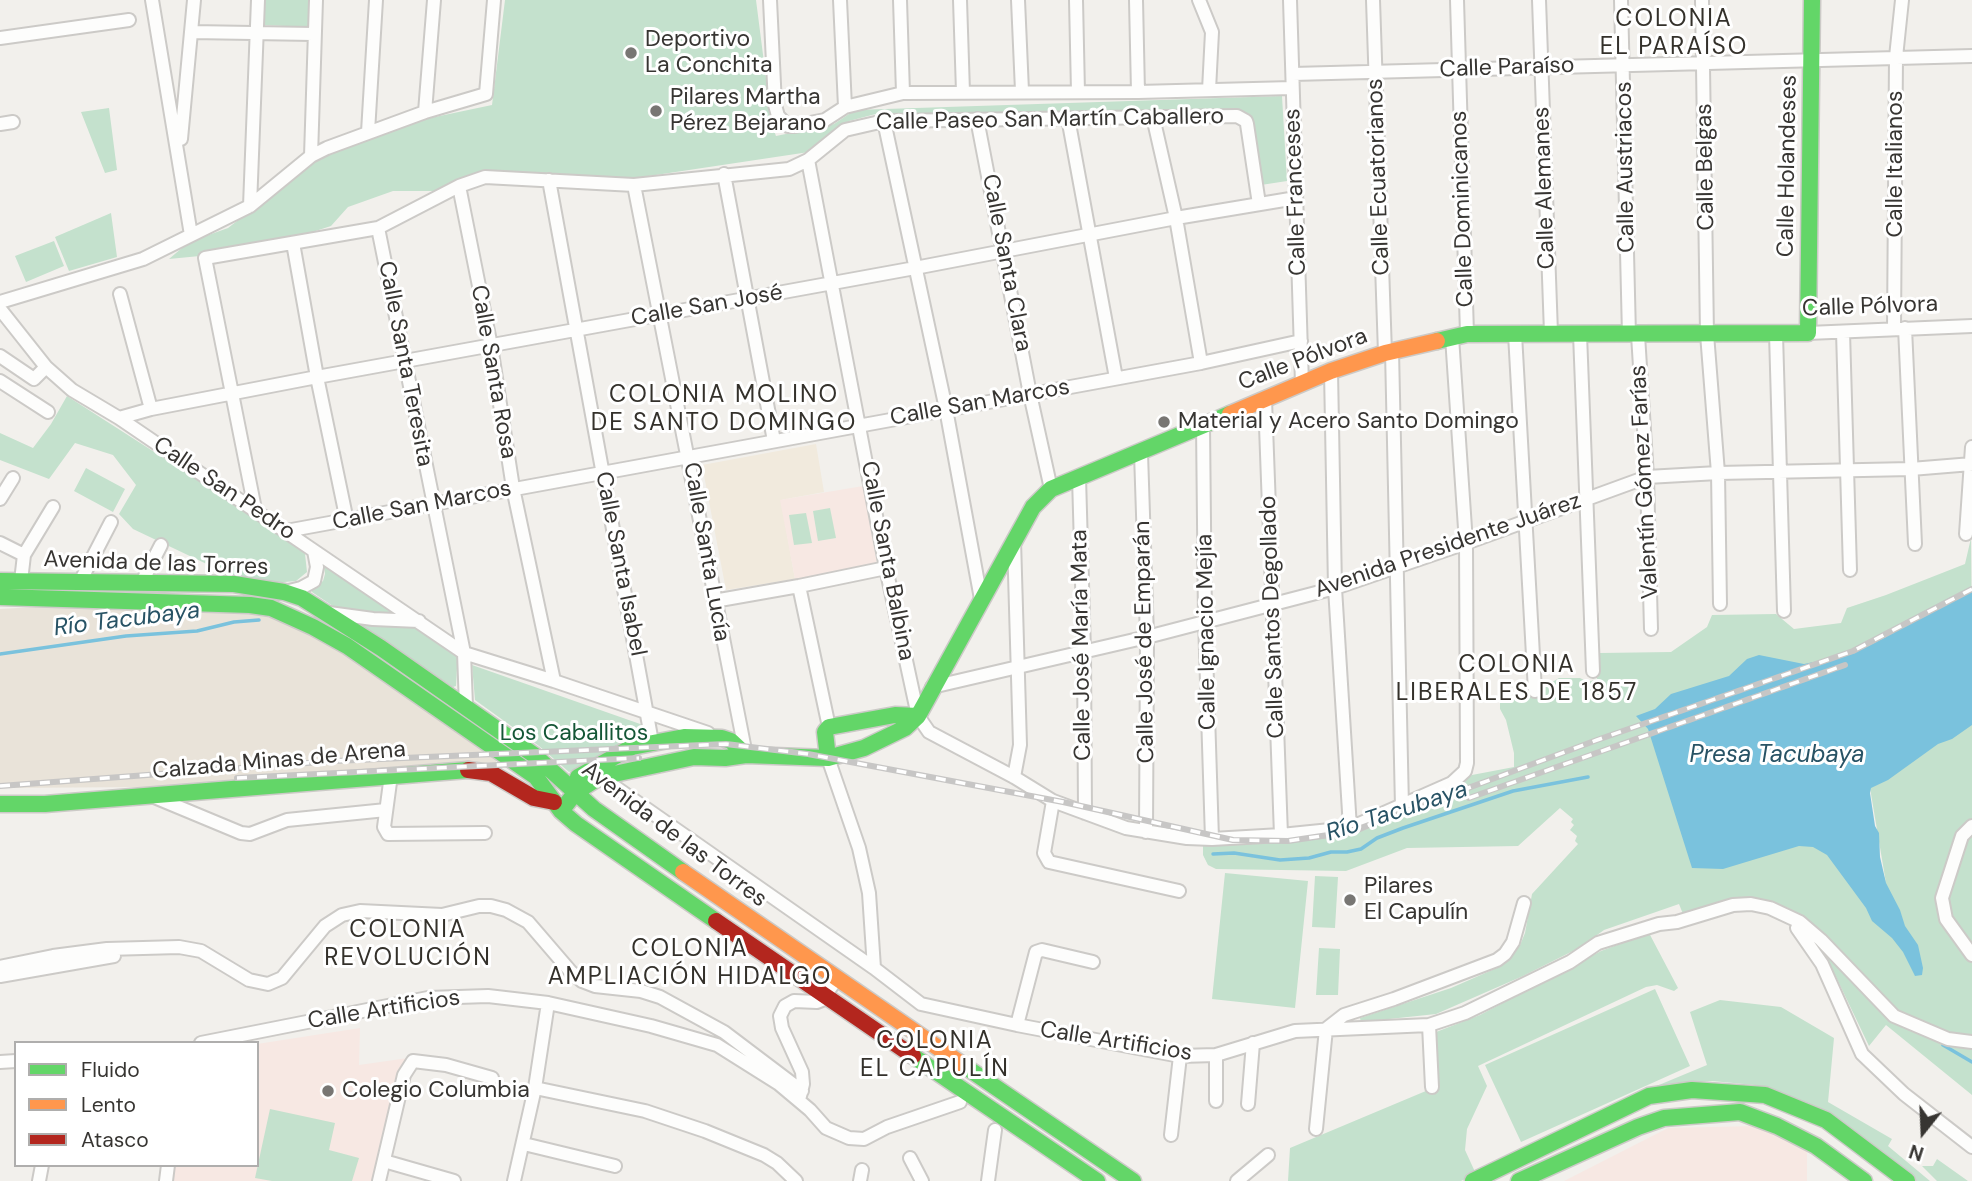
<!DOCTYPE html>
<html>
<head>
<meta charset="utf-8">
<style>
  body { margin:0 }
  #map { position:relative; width:1972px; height:1181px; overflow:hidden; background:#f2f0ec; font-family:"DM Sans",sans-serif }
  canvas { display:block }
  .legend { position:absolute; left:14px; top:1041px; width:245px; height:126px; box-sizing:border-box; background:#fff; border:2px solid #afaead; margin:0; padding:9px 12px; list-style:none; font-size:21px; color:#373532 }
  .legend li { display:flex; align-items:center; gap:14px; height:35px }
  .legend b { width:35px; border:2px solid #afaead }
  .north { position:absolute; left:1888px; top:1097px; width:70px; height:70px; -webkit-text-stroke:5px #fff; paint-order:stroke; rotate:198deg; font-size:19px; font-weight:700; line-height:28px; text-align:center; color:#373532 }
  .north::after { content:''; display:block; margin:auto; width:24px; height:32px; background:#373532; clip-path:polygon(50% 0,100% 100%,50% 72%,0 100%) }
</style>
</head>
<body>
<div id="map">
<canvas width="1972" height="1181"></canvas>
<ul class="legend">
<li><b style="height:9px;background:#63d668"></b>Fluido</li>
<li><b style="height:9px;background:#ff974d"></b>Lento</li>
<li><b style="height:9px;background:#b3261e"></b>Atasco</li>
</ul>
<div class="north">N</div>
</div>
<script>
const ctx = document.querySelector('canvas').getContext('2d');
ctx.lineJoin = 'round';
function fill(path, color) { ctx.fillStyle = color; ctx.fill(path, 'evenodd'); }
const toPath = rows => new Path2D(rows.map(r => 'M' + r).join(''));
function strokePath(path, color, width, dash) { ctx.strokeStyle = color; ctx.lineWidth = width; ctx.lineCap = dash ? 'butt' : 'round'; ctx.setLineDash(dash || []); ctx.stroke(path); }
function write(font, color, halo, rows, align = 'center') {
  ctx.font = font + ' "DM Sans",sans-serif'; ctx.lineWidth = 6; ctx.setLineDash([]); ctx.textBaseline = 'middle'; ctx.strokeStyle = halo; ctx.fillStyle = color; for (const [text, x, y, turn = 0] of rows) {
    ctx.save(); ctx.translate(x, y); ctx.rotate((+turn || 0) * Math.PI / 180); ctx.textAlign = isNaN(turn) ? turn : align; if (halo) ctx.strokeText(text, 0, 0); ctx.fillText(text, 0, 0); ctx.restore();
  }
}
fill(toPath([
  [816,444,824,492,781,500,795,579,726,590,702,465]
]), '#f1eadd');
fill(toPath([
  [54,606,248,609,308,630,496,755,496,770,471,766,318,773,148,787,0,788,0,609]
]), '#e9e3d9');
fill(toPath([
  [863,486,877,564,795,579,780,500],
  [360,1028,359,1065,408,1058,373,1181,173,1181,175,1165,257,1165,257,1044],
  [1756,1126,1807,1150,1807,1181,1564,1181,1668,1128]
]), '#f7e8e3');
fill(toPath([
  [262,0,310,0,308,27,261,25],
  [505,0,756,0,772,125,776,136,834,124,855,110,1282,96,1287,181,1261,185,1250,115,1004,114,876,120,887,111,849,121,809,152,629,179,488,170,435,191,393,191,348,207,331,226,297,237,210,255,169,259,189,242,228,228,317,159,430,118,492,105],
  [109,108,117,170,105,173,81,112],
  [111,213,117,257,69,271,55,237],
  [54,241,64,266,26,282,15,256],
  [67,396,290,539,305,554,307,572,296,581,262,584,234,577,133,529,119,514,136,485,113,455,75,443,49,479,0,460,0,433,33,448,51,424],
  [86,468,125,489,113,512,74,491],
  [830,508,836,538,818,541,813,511],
  [806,513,812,543,794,545,789,515],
  [1971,538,1972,636,1849,752,1886,883,1870,788,1972,709,1972,1095,1886,1025,1869,1046,1827,958,1812,934,1810,923,1788,908,1771,901,1753,898,1736,898,1683,914,1679,904,1604,930,1579,948,1523,976,1436,1014,1361,1022,1360,1018,1451,988,1499,967,1511,958,1520,945,1525,933,1532,894,1578,844,1575,841,1577,836,1570,830,1574,825,1571,822,1573,819,1560,808,1518,846,1407,848,1346,871,1216,869,1208,865,1203,855,1203,842,1350,831,1472,775,1514,767,1514,753,1506,720,1500,709,1500,700,1529,698,1532,689,1542,688,1559,678,1580,678,1588,682,1597,679,1594,657,1600,653,1671,652,1707,627,1712,615,1776,614,1794,629,1841,623,1847,608,1886,595,1965,564],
  [324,566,458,651,456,686,453,687,312,592,311,589,323,581,325,574],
  [472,665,643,725,645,733,569,772,539,746,475,700],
  [1225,873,1308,881,1295,1008,1212,999],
  [1315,876,1338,877,1335,928,1312,927],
  [1649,933,1678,988,1674,991,1657,985,1646,987,1478,1066,1487,1086,1467,1129,1465,1150,1476,1174,1461,1181,1288,1181,1290,1148,1433,1088,1431,1034,1480,1015,1601,951],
  [1319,948,1340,949,1338,995,1316,995],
  [1655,989,1690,1066,1521,1142,1485,1065],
  [1720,1000,1781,1007,1834,1038,1828,1102,1892,1139,1888,1146,1930,1181,1915,1181,1780,1093,1755,1085,1712,1081,1683,1083,1630,1097,1707,1065,1690,1012],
  [270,1109,335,1123,329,1150,359,1158,352,1181,272,1181,255,1178],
  [1937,1159,1968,1181,1937,1181,1922,1166,1933,1166]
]), '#c4e1cd');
fill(toPath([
  [1972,592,1972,725,1952,739,1938,744,1888,780,1871,788,1870,793,1875,826,1879,833,1880,857,1886,883,1900,910,1905,926,1918,945,1923,968,1922,975,1915,976,1903,952,1892,938,1872,921,1866,908,1827,855,1813,847,1799,846,1723,869,1692,868,1648,729,1636,716,1655,709,1671,694,1729,676,1747,659,1759,655,1804,664,1852,654,1886,637,1905,621,1951,597]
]), '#7ac2dd');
strokePath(toPath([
  [0,654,126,636,197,631,234,622,259,620],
  [1213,854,1234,853,1280,860,1309,858,1331,852,1347,852,1361,849,1377,838,1403,828,1513,791,1588,777],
  [1943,1045,1972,1062]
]), '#7ac2dd', 3.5);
const street = toPath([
  [152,0,191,235],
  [770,0,775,105,778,116,788,126,795,126,825,120,845,107,903,93,1138,92,1292,88],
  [840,0,845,107],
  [900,0,903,93],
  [960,0,963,92],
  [1018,0,1022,91],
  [1076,0,1078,92],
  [1136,0,1138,92],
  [1199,0,1212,32,1209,90],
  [1290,0,1302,384],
  [1373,0,1385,353],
  [1457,0,1467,334],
  [1539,0,1551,333],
  [1621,0,1629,335],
  [1702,0,1707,334,1718,473,1720,604],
  [192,32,313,34],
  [0,38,129,20],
  [1293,74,1972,56],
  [425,112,434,0],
  [1153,117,1176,218,1201,363],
  [1068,118,1116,378],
  [977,119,1030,394,1051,489],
  [884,121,946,409,981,599],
  [0,124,13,122],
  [368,132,376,0],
  [181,139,194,0],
  [311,156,316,0],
  [808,160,886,568,918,716,929,732,1014,777,1053,801,1126,828,1187,838,1212,839,1281,835,1350,828,1452,783,1465,771,1467,763,1466,543,1452,337],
  [724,174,774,441],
  [549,180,652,742],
  [634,185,746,755],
  [459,186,491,346,513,488,554,681],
  [250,206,258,0],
  [378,228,464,653,466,706],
  [293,243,317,377,347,521],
  [120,294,151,409],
  [0,302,143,259,250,206,311,156,327,148,425,112,486,94,494,0],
  [0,309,46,367,72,390,119,418,464,653,554,681,708,733],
  [1905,328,1915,544],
  [1894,329,1896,57,1902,0],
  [1843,332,1850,570],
  [1808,333,1972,326],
  [1515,334,1535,691],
  [1580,334,1593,671],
  [1776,334,1784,611],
  [1638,335,1647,477,1651,629],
  [1392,351,1402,807],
  [0,356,34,379,46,367],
  [1331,371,1335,588,1350,828],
  [0,381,48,412],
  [1265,399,1281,835],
  [119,418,151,409,317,377,915,268,1176,218,1296,198],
  [1203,425,1205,620,1212,839],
  [1141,453,1147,637,1146,832],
  [1079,477,1084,652,1085,813],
  [0,499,13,478],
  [255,509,205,258,378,228,459,186,485,177,634,185,789,169,808,160,845,130,884,121,1237,116,1246,121,1247,124,1259,204],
  [286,531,1201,363,1301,341],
  [1966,534,1972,447],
  [0,543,24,555],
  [21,581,24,555,53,507],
  [80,582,111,522],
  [141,584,161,545],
  [799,586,829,727],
  [285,592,301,588,314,581,317,567,314,551],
  [714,601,799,586,886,568],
  [329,613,373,619,419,621],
  [932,687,1147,637,1335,588,1466,543,1647,477,1718,473,1911,469,1972,464],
  [828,758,859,848,869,893,874,968],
  [391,775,384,827,388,834,485,833],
  [598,775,874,968,921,1004,1017,1025,1180,1056,1216,1055,1295,1031,1429,1025,1465,1013,1570,962,1598,943,1659,924,1677,922,1733,905,1751,904,1770,908,1800,922,1821,940,1894,1016,1948,1039,1972,1042],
  [1014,777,1020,745,1014,540],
  [152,796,241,833,250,834,287,820,386,810],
  [1053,801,1044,853,1049,862,1179,891],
  [1972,826,1962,836,1942,898,1946,919,1972,955],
  [1797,928,1822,964,1862,1054,1904,1094,1972,1147],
  [0,967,53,956,107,949,179,947,201,951,249,980,268,984,282,978,325,926,342,915,360,911,442,915,479,906,491,906,506,910,528,922,571,972,582,981,595,986,641,991,660,997,724,1032,802,1091],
  [0,976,114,956],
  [1017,1025,1036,952,1042,950,1093,962],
  [1429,1025,1432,1087],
  [201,1043,428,998,488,996,548,1003,651,1026,717,1045,779,1084,810,1110,826,1128,849,1138,864,1139,887,1127,960,1102],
  [0,1062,16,1061],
  [535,1088,645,1111,705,1131,764,1155,777,1163,796,1181],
  [800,1096,803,1084,802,1072,782,1028,780,1016,785,1006,794,1001,817,1002,822,1000,836,980],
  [1216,1101,1216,1055],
  [1248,1104,1253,1043],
  [1316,1129,1326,1029,1344,1015,1394,999,1497,960,1505,954,1513,942,1524,903],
  [1171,1135,1180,1056],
  [524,1144,615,1166],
  [910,1158,922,1181],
  [384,1161,454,1181],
  [39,1181,42,1165],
  [166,1181,168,1165],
  [379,1181,404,1075,413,1061,446,1065,492,1078],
  [514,1181,535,1088,548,1003],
  [860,1181,862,1170],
  [988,1181,995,1130],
  [1237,1181,1268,1155]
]);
const fast = toPath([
  [1437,341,1467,334,1808,333,1812,0],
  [0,581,234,584,284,592,302,598,381,648,534,755,594,809,683,872],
  [0,597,250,605,271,608,313,627,347,646,536,777,561,811,576,824,716,921],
  [828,758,825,732,829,727,895,715,918,716],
  [578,777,632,747,684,737,722,738,731,741,746,755],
  [0,804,45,804,468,770],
  [561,811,576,792,600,777,694,757,725,758,746,755,828,758,864,748,905,728,918,716,1033,507,1051,489,1230,414],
  [913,1056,1097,1181],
  [963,1065,1133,1181],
  [1473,1181,1649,1096,1692,1090,1765,1095,1826,1120,1907,1181],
  [1519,1181,1638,1127,1664,1118,1740,1112,1777,1126,1816,1146,1864,1181]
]);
const slow = toPath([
  [1230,414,1331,371,1385,353,1437,341],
  [683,872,963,1065]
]);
const jam = toPath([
  [468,770,491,773,534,798,554,802],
  [716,921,913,1056]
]);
strokePath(street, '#cccac7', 16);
strokePath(fast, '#cccac7', 19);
strokePath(slow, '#cccac7', 19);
strokePath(jam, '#cccac7', 19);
strokePath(street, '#fdfdfc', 12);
strokePath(fast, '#63d668', 16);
strokePath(slow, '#ff974d', 16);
strokePath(jam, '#b3261e', 16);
const rail = toPath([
  [237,778,639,758],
  [0,786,334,761,726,744,808,754,1063,802,1233,840,1288,841,1335,834,1358,829,1597,740,1853,651,1972,589],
  [1469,798,1845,665]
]);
strokePath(rail, '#c7c6c5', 6);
strokePath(rail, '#fff', 3.5, [10]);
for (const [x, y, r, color] of [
  [631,53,7,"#787673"],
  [656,111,7,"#787673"],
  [1164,422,7,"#787673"],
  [1350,900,7,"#787673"],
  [328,1091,7,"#787673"]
]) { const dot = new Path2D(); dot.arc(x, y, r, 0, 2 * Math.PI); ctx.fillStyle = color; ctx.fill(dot); strokePath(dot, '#fff', 2.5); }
write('23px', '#373532', '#fff', [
  ["Deportivo",645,40],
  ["La Conchita",645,66],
  ["Pilares Martha",670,98],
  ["Pérez Bejarano",670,124],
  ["Material y Acero Santo Domingo",1178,422],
  ["Pilares",1364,887],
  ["El Capulín",1364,913],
  ["Colegio Columbia",342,1091]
], 'left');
write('23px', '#373532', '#fff', [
  ["Calle Paraíso",1507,68,-2],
  ["Calle Paseo San Martín Caballero",1050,120,-1],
  ["Calle Italianos",1896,164,-90],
  ["Calle Holandeses",1788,166,-89],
  ["Calle Austriacos",1626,167,-91],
  ["Calle Belgas",1706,167,-91],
  ["Calle Ecuatorianos",1379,177,-92],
  ["Calle Alemanes",1545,188,-92],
  ["Calle Franceses",1296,192,-92],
  ["Calle Dominicanos",1463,209,-92],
  ["Calle Santa Clara",1006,263,79],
  ["Calle San José",707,306,-10],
  ["Calle Pólvora",1870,307,-2],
  ["Calle Pólvora",1303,360,-21],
  ["Calle Santa Teresita",405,364,79],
  ["Calle Santa Rosa",493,372,80],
  ["Calle San Marcos",980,403,-10],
  ["Valentín Gómez Farías",1645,482,-93],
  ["Calle San Pedro",224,489,34],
  ["Calle San Marcos",422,506,-11],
  ["Avenida Presidente Juárez",1448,546,-19],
  ["Calle Santa Lucía",706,552,80],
  ["Calle Santa Balbina",887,561,79],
  ["Avenida de las Torres",156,564,2],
  ["Calle Santa Isabel",620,564,79],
  ["Calle Santos Degollado",1273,617,-92],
  ["Calle Ignacio Mejía",1207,632,-91],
  ["Calle José de Emparán",1145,642,-91],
  ["Calle José María Mata",1082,645,-91],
  ["Calzada Minas de Arena",279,761,-5],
  ["Avenida de las Torres",674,835,37],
  ["Calle Artificios",384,1010,-9],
  ["Calle Artificios",1116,1042,9]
]);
write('23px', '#145636', '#fff', [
  ["Los Caballitos",574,734]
]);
ctx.letterSpacing = '2px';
write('24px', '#34312b', '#fff', [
  ["COLONIA",1674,20],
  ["EL PARAÍSO",1674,48],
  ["COLONIA MOLINO",724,396],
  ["DE SANTO DOMINGO",724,424],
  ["COLONIA",1517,666],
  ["LIBERALES DE 1857",1517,694],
  ["COLONIA",408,931],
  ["REVOLUCIÓN",408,959],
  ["COLONIA",690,950],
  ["AMPLIACIÓN HIDALGO",690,978],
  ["COLONIA",935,1042],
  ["EL CAPULÍN",935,1070]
]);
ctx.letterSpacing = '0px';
write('italic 24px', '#285365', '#fff', [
  ["Río Tacubaya",127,620,-7],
  ["Presa Tacubaya",1777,756],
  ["Río Tacubaya",1397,812,-18]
]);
</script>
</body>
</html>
